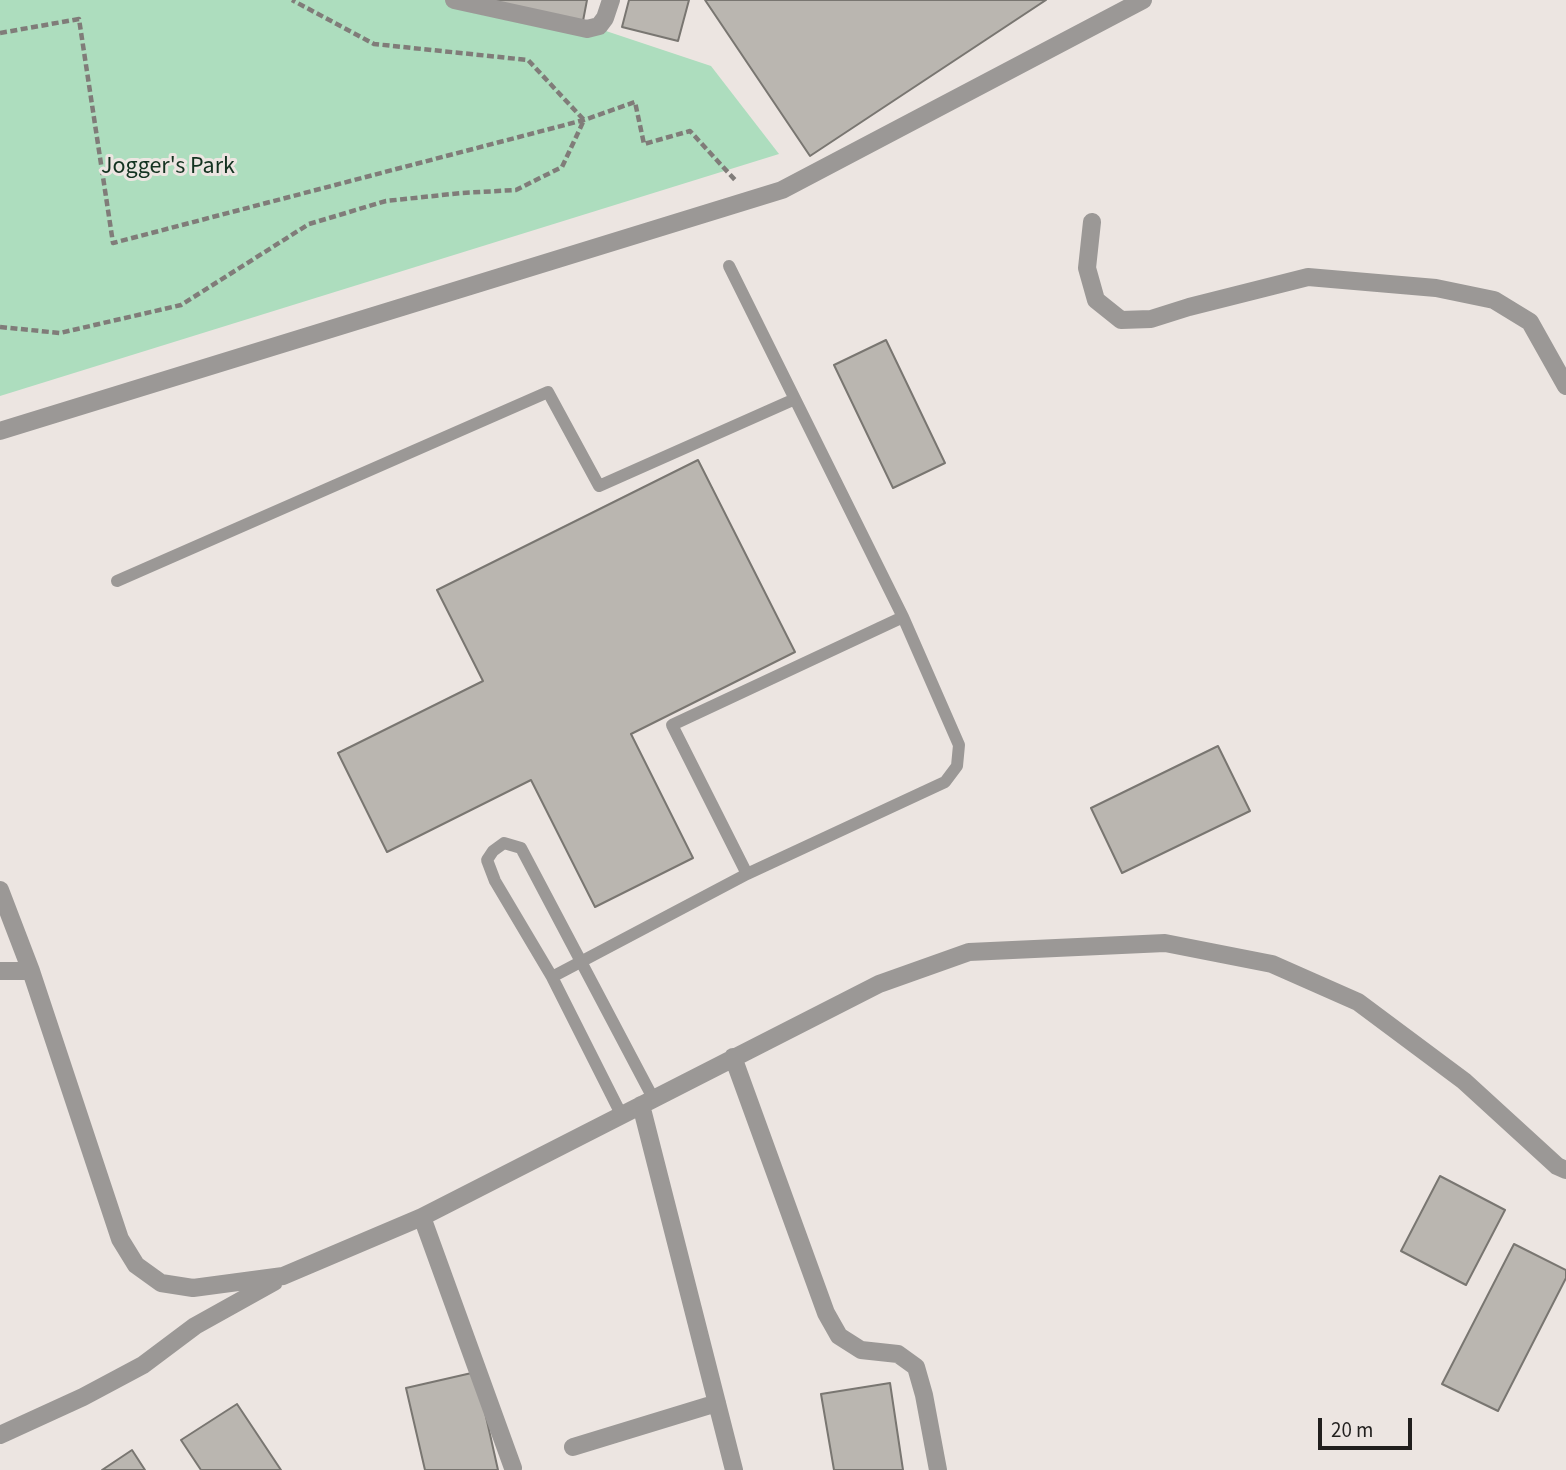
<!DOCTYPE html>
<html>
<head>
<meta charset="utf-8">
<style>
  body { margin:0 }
  #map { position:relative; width:1566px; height:1470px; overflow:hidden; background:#ece5e1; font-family:"Source Sans 3",sans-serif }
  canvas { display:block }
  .scale { position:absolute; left:1318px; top:1418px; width:94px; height:32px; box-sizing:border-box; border:4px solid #211f1d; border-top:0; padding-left:9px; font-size:21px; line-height:24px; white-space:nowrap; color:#211f1d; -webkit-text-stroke:5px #ece5e1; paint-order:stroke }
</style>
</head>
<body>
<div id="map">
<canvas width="1566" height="1470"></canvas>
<div class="scale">20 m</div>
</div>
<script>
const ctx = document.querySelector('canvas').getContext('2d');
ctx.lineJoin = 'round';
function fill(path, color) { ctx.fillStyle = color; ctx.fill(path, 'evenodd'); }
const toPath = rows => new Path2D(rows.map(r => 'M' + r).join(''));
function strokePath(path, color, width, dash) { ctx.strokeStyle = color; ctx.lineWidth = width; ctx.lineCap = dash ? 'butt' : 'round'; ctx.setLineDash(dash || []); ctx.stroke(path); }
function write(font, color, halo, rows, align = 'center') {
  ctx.font = font + ' "Source Sans 3",sans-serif'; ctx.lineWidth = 6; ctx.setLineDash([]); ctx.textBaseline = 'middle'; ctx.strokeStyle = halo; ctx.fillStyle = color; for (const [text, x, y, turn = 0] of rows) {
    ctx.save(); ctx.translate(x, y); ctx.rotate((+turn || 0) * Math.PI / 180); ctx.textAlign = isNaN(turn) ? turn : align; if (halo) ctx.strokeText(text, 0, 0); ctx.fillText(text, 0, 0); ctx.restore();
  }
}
fill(toPath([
  [0,0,513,0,711,66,779,154,0,396]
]), '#adddbe');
const building = toPath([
  [483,0,587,0,583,21,483,0],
  [629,0,689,0,678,41,622,27,629,0],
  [705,0,1046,0,810,156,705,0],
  [886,340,945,463,893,488,834,365,886,340],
  [698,460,795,652,631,734,693,858,595,907,531,780,387,852,338,753,483,681,437,590,698,460],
  [1218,746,1250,811,1122,873,1091,808,1218,746],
  [1440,1176,1505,1210,1466,1285,1401,1251,1440,1176],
  [1514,1244,1566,1270,1566,1278,1498,1411,1442,1384,1514,1244],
  [476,1372,498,1470,425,1470,406,1388,476,1372],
  [890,1383,903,1470,834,1470,821,1394,890,1383],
  [237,1404,281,1470,201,1470,181,1440,237,1404],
  [132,1450,145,1470,102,1470,132,1450]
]);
fill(building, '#bab6b0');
strokePath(building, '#797671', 2);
strokePath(toPath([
  [0,33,79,19,113,243,584,120,635,102,644,144,690,131,736,181],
  [0,327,60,333,181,305,309,224,386,201,461,193,516,190,562,167,584,120,528,60,374,44,292,0]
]), '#807c79', 4.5, [7, 3.5]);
strokePath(toPath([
  [117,581,548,392,599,486,795,399],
  [747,874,672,725,903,617],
  [552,977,747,874,945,782,957,766,959,745,903,617,729,266],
  [622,1116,552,977,495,881,487,860,493,851,504,843,521,848,653,1098]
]), '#9b9896', 12);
strokePath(toPath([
  [454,0,587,29,599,26,605,18,611,0],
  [1092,222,1087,268,1096,300,1121,320,1151,319,1189,307,1308,277,1436,288,1494,300,1530,322,1566,386],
  [0,431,782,190,1143,0],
  [0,890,31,971,120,1239,136,1265,161,1283,193,1288,283,1276,422,1217,879,984,969,952,1165,943,1272,964,1358,1002,1464,1081,1557,1166,1566,1170],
  [0,971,31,971],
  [733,1057,826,1313,839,1336,861,1350,898,1354,916,1367,924,1395,938,1470],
  [641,1105,734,1470],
  [422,1217,513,1468],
  [0,1435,83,1397,143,1365,195,1326,274,1282],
  [573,1447,717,1403]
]), '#9b9896', 18);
write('24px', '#133220', '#ece5e1', [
  ["Jogger's Park",168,168]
]);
</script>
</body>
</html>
